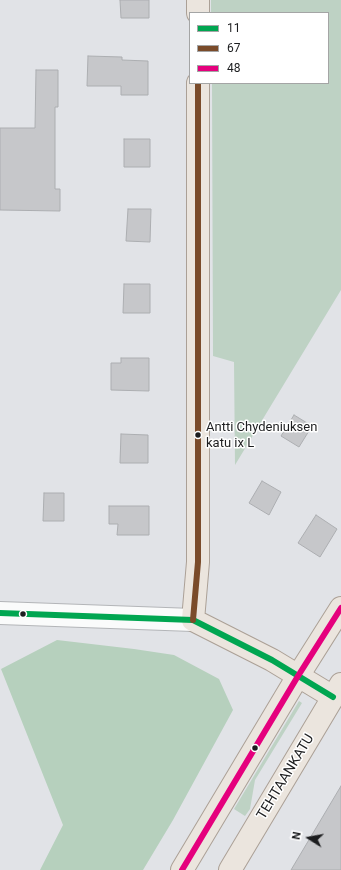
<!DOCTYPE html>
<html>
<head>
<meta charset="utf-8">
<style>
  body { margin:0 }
  #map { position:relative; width:341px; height:870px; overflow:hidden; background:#e1e3e7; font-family:Roboto,sans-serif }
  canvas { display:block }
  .legend { position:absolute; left:189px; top:12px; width:140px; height:72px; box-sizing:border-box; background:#fff; border:1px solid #a4a5a5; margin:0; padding:5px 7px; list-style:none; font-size:12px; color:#1c1d1f }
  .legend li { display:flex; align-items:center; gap:8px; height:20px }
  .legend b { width:20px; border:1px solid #a4a5a5 }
  .north { position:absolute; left:289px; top:818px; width:40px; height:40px; -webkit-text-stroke:3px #fff; paint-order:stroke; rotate:281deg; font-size:11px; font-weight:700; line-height:16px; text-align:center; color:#1c1d1f }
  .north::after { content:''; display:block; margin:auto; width:14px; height:18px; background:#1c1d1f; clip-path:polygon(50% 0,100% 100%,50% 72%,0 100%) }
</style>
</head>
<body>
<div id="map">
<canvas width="341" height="870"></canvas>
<ul class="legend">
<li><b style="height:5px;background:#00a651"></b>11</li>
<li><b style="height:5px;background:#7a4b2a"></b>67</li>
<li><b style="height:5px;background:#e5007d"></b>48</li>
</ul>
<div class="north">N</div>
</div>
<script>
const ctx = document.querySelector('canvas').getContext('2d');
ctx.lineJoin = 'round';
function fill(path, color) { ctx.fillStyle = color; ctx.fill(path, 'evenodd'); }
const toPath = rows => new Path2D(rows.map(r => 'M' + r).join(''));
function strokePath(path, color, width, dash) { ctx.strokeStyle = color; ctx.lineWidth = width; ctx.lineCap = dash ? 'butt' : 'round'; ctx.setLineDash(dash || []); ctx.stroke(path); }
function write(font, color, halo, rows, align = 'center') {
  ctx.font = font + ' Roboto,sans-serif'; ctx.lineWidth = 3; ctx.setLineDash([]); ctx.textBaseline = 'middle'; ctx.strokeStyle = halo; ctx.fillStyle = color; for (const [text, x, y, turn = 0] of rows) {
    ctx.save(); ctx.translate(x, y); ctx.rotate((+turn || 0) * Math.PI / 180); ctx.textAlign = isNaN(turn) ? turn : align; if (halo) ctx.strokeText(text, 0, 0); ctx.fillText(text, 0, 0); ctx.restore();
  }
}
fill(toPath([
  [211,0,341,0,341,290,235,465,234,362,213,356,212,83,328,83,328,13,211,13],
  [299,701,302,703,255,780,250,809,245,816,234,809]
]), '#bed2c4');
fill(toPath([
  [57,640,134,649,174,655,219,679,233,710,173,820,143,870,40,870,63,825,1,669]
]), '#b6d0bd');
const building = toPath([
  [120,0,149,0,149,18,121,18,120,0],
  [88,56,122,57,122,60,148,61,148,95,121,95,121,86,87,86,88,56],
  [36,70,58,70,58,107,55,107,55,189,60,189,60,211,0,210,0,128,35,128,36,70],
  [124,139,150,139,150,167,124,167,124,139],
  [128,209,151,209,150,242,126,241,128,209],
  [124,284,150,284,150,313,123,313,124,284],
  [121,358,149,358,149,391,111,390,111,363,121,363,121,358],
  [294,415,312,426,299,447,281,436,294,415],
  [121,434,148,435,148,463,120,463,121,434],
  [262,481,281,492,269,515,249,503,262,481],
  [44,493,64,493,64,521,43,521,44,493],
  [109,506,149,506,149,535,117,535,118,524,109,524,109,506],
  [316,515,337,529,320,557,298,543,316,515],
  [341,786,341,870,291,870,341,786]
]);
fill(building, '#c6c7ca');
strokePath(building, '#acaeb1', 1);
const minor = toPath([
  [0,613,193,620]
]);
const major = toPath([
  [198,0,198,13],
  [198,83,198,562,193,620,272,660,333,697],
  [182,870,298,676,341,608],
  [230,870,341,684]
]);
strokePath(minor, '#b3b5b8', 24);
strokePath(major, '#aba096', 24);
strokePath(minor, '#fafbfb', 22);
strokePath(major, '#ebe5de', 22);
strokePath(toPath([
  [0,613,193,620,272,660,333,697]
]), '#00a651', 6);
strokePath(toPath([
  [193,620,198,562,198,83]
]), '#7a4b2a', 6);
strokePath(toPath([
  [182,870,298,676,341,608]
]), '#e5007d', 6);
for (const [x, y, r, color] of [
  [198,435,3.5,"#1c1d1f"],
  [23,614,3.5,"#1c1d1f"],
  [255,748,3.5,"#1c1d1f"]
]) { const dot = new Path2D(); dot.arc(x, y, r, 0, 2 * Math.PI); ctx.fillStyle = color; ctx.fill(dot); strokePath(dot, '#fff', 1.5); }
write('13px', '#1c1d1f', '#fff', [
  ["Antti Chydeniuksen",206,428],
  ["katu ix L",206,444]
], 'left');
write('14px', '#1c1d1f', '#fff', [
  ["TEHTAANKATU",286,777,-59]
]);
</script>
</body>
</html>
